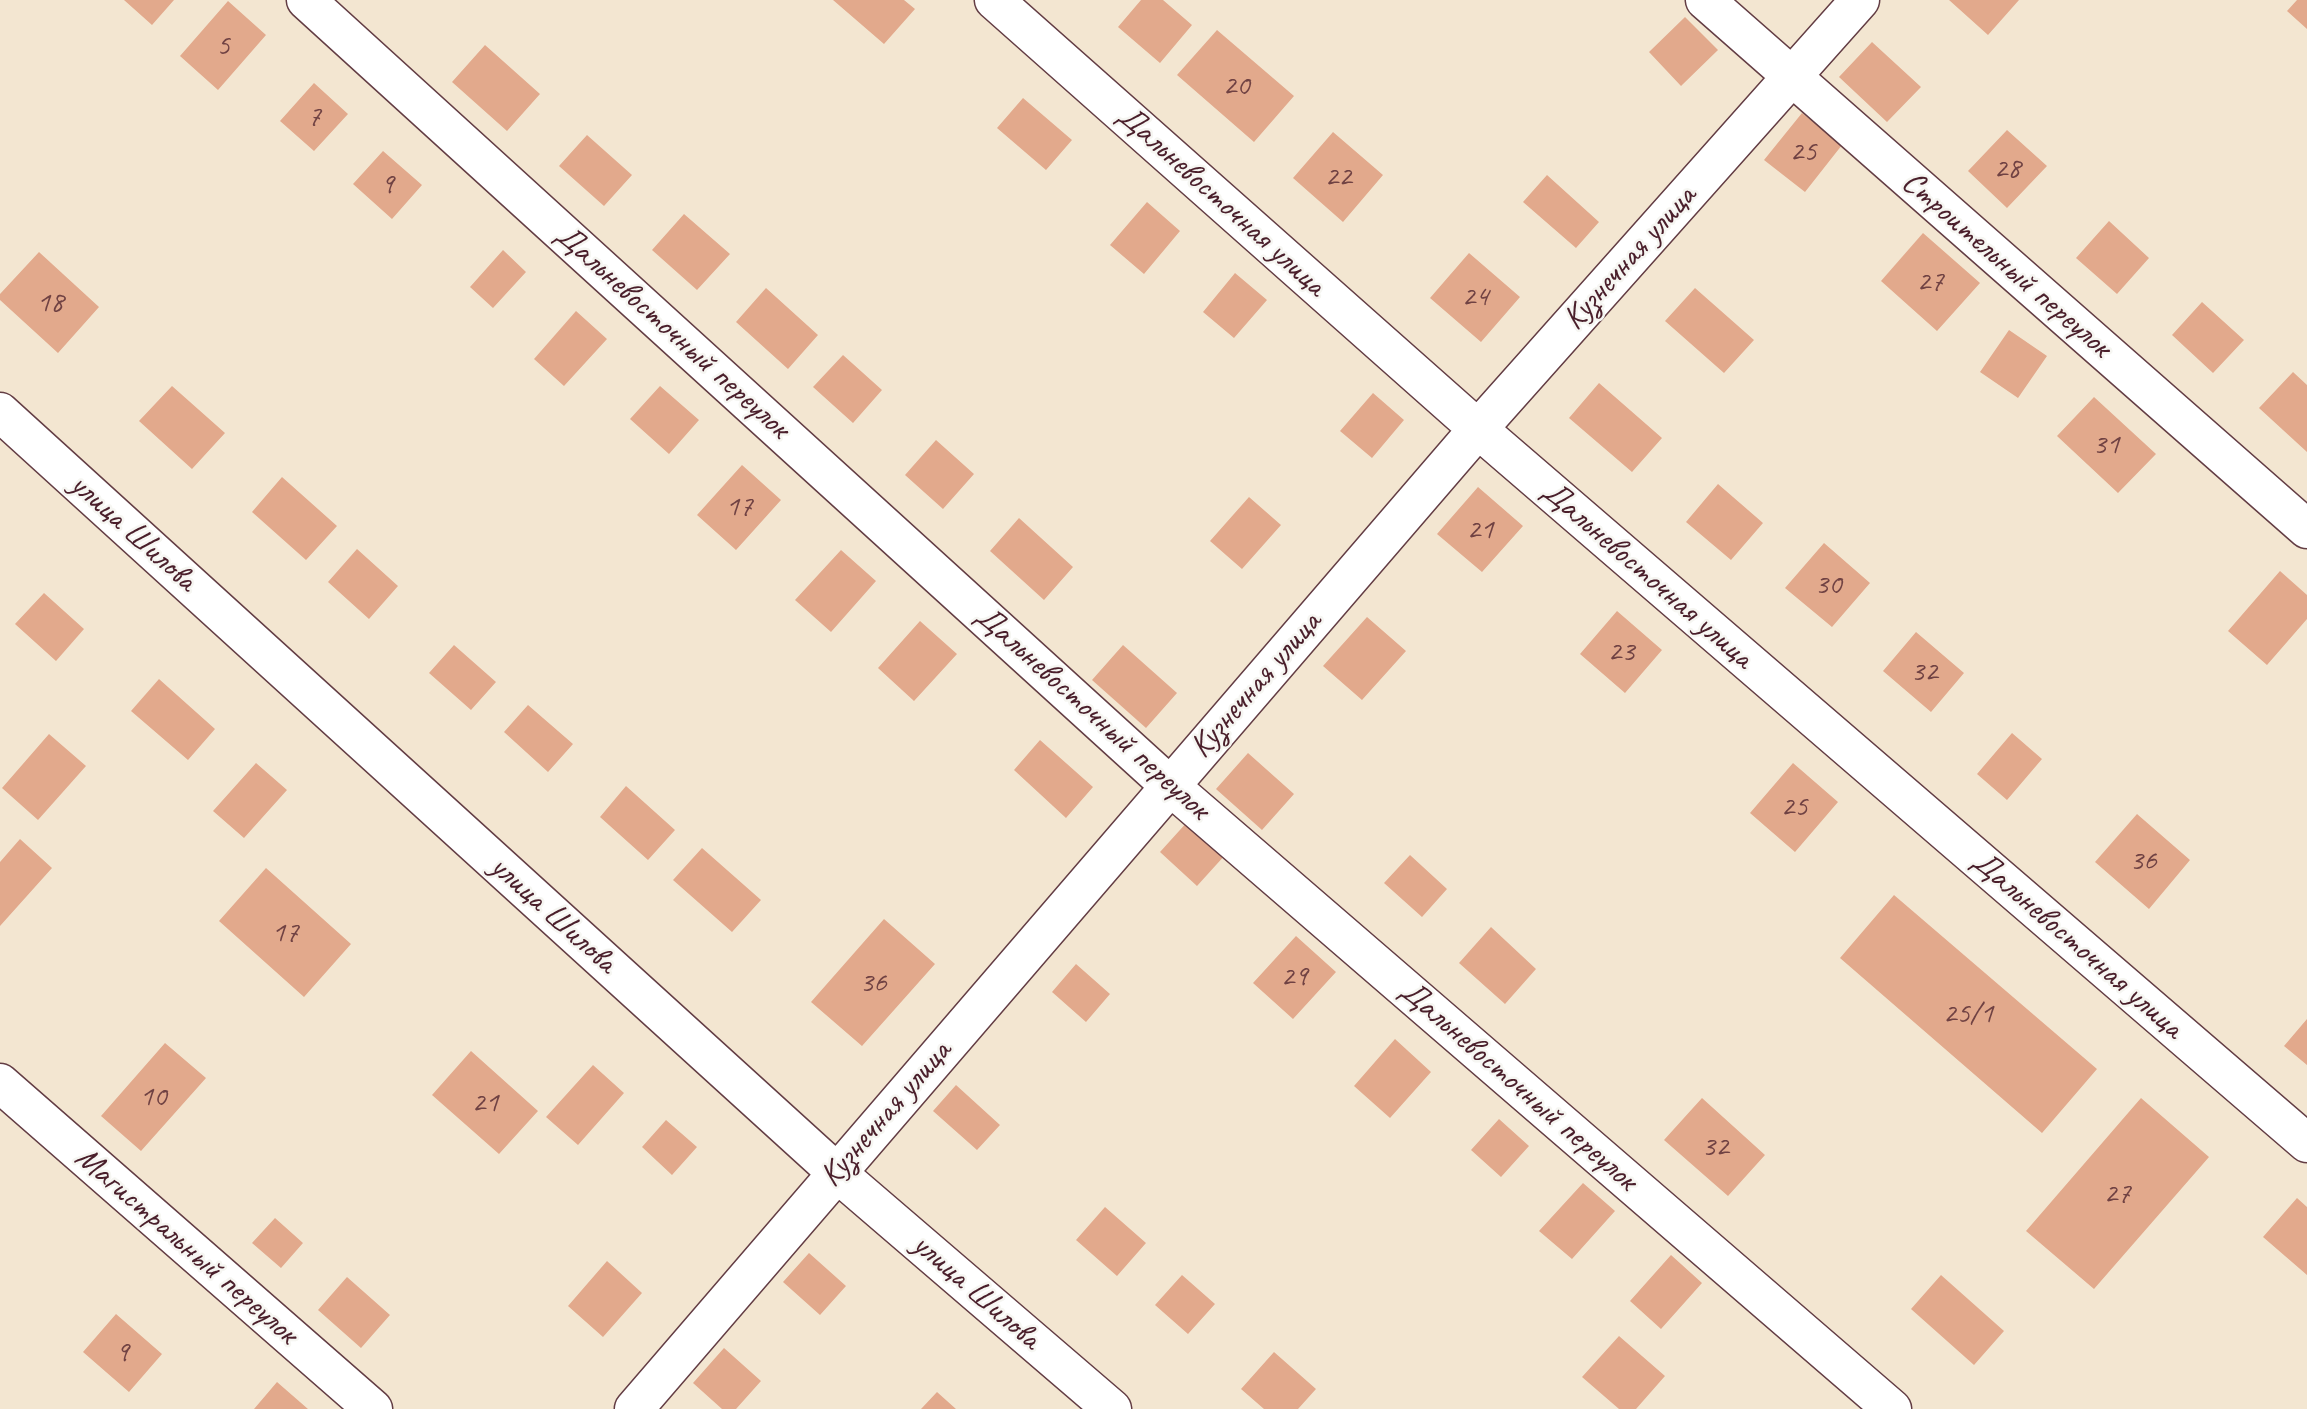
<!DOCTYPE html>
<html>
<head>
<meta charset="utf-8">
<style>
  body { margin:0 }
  canvas { display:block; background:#f3e6d1 }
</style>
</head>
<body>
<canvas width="2307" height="1409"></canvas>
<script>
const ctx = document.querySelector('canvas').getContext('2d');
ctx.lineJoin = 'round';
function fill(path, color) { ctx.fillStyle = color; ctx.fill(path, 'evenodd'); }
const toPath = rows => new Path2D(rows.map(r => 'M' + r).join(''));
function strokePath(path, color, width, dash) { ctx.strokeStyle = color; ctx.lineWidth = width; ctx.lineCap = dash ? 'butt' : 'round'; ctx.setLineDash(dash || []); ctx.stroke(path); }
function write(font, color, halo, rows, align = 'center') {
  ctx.font = font + ' Caveat,sans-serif'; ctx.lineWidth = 5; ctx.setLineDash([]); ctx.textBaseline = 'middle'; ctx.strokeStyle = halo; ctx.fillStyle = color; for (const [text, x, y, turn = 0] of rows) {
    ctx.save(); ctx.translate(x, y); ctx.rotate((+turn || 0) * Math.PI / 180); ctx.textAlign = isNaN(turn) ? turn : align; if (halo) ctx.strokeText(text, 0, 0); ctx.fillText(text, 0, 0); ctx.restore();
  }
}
fill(toPath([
  [124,0,174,0,152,25],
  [833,0,904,0,915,9,884,44],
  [1141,0,1163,0,1192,25,1160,63,1118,27],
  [1949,0,2019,0,1988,35],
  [2297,0,2307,0,2307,29,2287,11],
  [228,1,266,35,218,90,180,56],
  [1685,17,1718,50,1681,86,1649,52],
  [1217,30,1294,96,1254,142,1177,75],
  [1872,42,1921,87,1887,122,1839,77],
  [485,45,540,94,507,131,452,82],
  [314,83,348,114,314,151,280,121],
  [1023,98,1072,140,1046,170,997,128],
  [1802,113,1842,145,1805,192,1764,160],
  [2007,130,2047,166,2007,208,1968,171],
  [1333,132,1383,175,1343,222,1293,178],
  [587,135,632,175,604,206,559,166],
  [383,151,422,185,392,219,353,184],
  [1547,175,1599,222,1576,248,1523,202],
  [1147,202,1180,231,1144,274,1110,245],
  [684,214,730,254,697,290,652,250],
  [2109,221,2149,258,2117,294,2076,258],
  [1923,233,1980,283,1937,331,1881,281],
  [503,250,526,272,493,308,470,287],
  [39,252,99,307,58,353,0,300,0,294],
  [1469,253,1520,297,1481,342,1430,298],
  [1235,273,1267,300,1234,338,1203,312],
  [766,288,818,335,788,369,736,322],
  [1695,288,1754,340,1724,373,1665,321],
  [2202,302,2244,340,2213,373,2172,335],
  [576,311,607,339,564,386,534,359],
  [2009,330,2047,356,2018,398,1980,372],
  [843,355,882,390,853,423,813,387],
  [2293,372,2307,385,2307,452,2259,408],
  [1599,383,1662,438,1632,472,1569,418],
  [172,386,225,433,192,469,139,421],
  [660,386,699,420,669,454,630,419],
  [1373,393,1404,420,1372,458,1340,431],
  [2094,397,2156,454,2118,493,2057,436],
  [936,440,974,474,943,509,905,475],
  [742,465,781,500,736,550,697,515],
  [282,477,337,526,306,560,252,512],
  [1718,484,1763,523,1731,560,1686,522],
  [1478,487,1523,526,1482,572,1437,534],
  [1249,497,1281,525,1242,569,1210,541],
  [1019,518,1073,567,1044,600,990,551],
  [1824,543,1870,583,1832,627,1785,588],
  [357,549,398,586,369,619,328,582],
  [841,550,876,581,831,632,795,600],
  [2280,571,2307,595,2307,619,2267,665,2228,631],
  [44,593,84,629,56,661,15,624],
  [1617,611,1662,650,1625,693,1580,654],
  [1367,617,1406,651,1362,700,1323,666],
  [920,621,957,654,914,701,878,668],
  [1916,632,1964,673,1931,712,1883,671],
  [454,645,496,682,471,710,429,673],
  [1123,645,1177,693,1146,728,1092,680],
  [159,679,215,729,188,760,131,711],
  [528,705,573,744,548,772,504,732],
  [2012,733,2042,759,2007,800,1977,774],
  [49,734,86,766,38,820,2,788],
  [1040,740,1093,787,1066,818,1014,770],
  [1248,753,1294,794,1262,830,1216,789],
  [256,763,287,790,244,838,213,811],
  [1793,763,1838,802,1795,852,1750,813],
  [626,786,675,830,648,860,600,817],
  [2137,814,2190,860,2149,909,2095,862],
  [1189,820,1226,854,1197,886,1160,852],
  [20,839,52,868,0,926,0,862],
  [702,848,761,900,732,932,673,880],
  [1410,855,1447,889,1422,917,1384,883],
  [266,868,351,944,304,997,219,921],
  [1894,895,2097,1069,2042,1133,1840,958],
  [884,919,935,964,862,1046,811,1002],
  [1491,927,1536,969,1505,1004,1459,963],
  [1296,936,1336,972,1293,1019,1253,983],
  [1076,964,1110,994,1086,1022,1052,992],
  [2307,1019,2307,1065,2284,1046],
  [1395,1039,1431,1072,1390,1118,1354,1086],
  [165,1043,206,1078,141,1151,101,1116],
  [471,1051,538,1111,499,1154,432,1095],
  [593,1065,624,1093,578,1145,546,1117],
  [956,1085,1000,1125,977,1150,933,1111],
  [1702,1098,1765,1155,1728,1196,1664,1140],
  [2141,1098,2209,1157,2094,1289,2026,1231],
  [1499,1119,1529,1146,1501,1177,1471,1150],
  [666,1120,697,1147,672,1175,642,1147],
  [1583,1183,1615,1211,1572,1259,1539,1231],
  [2297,1198,2307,1207,2307,1275,2263,1237],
  [1105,1207,1146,1243,1117,1276,1076,1240],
  [275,1218,303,1243,281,1268,252,1243],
  [809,1253,846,1286,820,1315,783,1282],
  [1671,1255,1702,1283,1661,1329,1630,1301],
  [607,1261,642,1293,603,1337,568,1306],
  [1182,1275,1215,1304,1188,1334,1155,1305],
  [1941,1275,2004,1331,1974,1365,1911,1309],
  [347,1277,390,1315,361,1348,318,1310],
  [116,1314,162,1354,129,1392,83,1352],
  [1619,1336,1665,1376,1636,1409,1619,1409,1582,1377],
  [724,1348,761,1381,736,1409,722,1409,693,1383],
  [1274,1352,1316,1389,1298,1409,1264,1409,1241,1389],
  [277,1382,308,1409,254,1409],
  [937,1392,956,1409,921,1409]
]), '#e2a98c');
const minor = toPath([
  [306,0,1169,785,1892,1409],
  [994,0,1478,429,2307,1143],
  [1705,0,2307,529],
  [0,412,836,1172,1112,1409],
  [0,1083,373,1409],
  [634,1409,1478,429,1860,0]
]);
strokePath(minor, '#633d44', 41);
strokePath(minor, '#fff', 38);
write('30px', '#704243', null, [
  ["5",223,46],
  ["20",1236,86],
  ["7",314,117],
  ["25",1803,152],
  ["28",2007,169],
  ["22",1338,177],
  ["9",387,185],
  ["27",1930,282],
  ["24",1475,297],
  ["18",50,303],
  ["31",2106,445],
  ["17",739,507],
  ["21",1480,530],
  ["30",1828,585],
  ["23",1621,652],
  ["32",1924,672],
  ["25",1794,807],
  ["36",2143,861],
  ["17",285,933],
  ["29",1294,977],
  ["36",873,983],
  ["25/1",1968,1014],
  ["10",153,1097],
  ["21",485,1103],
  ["32",1715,1147],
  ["27",2117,1194],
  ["9",122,1353]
]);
write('33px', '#4a1f2b', '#f6f6f2', [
  ["Дальневосточная улица",1221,201,42],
  ["Кузнечная улица",1630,258,-48],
  ["Строительный переулок",2006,265,41],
  ["Дальневосточный переулок",672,332,42],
  ["улица Шилова",133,533,42],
  ["Дальневосточная улица",1647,575,41],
  ["Кузнечная улица",1256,685,-49],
  ["Дальневосточный переулок",1092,713,42],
  ["улица Шилова",553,915,42],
  ["Дальневосточная улица",2077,945,41],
  ["Дальневосточный переулок",1518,1086,41],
  ["Кузнечная улица",886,1114,-49],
  ["Магистральный переулок",186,1246,41],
  ["улица Шилова",976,1292,41]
]);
</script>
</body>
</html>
